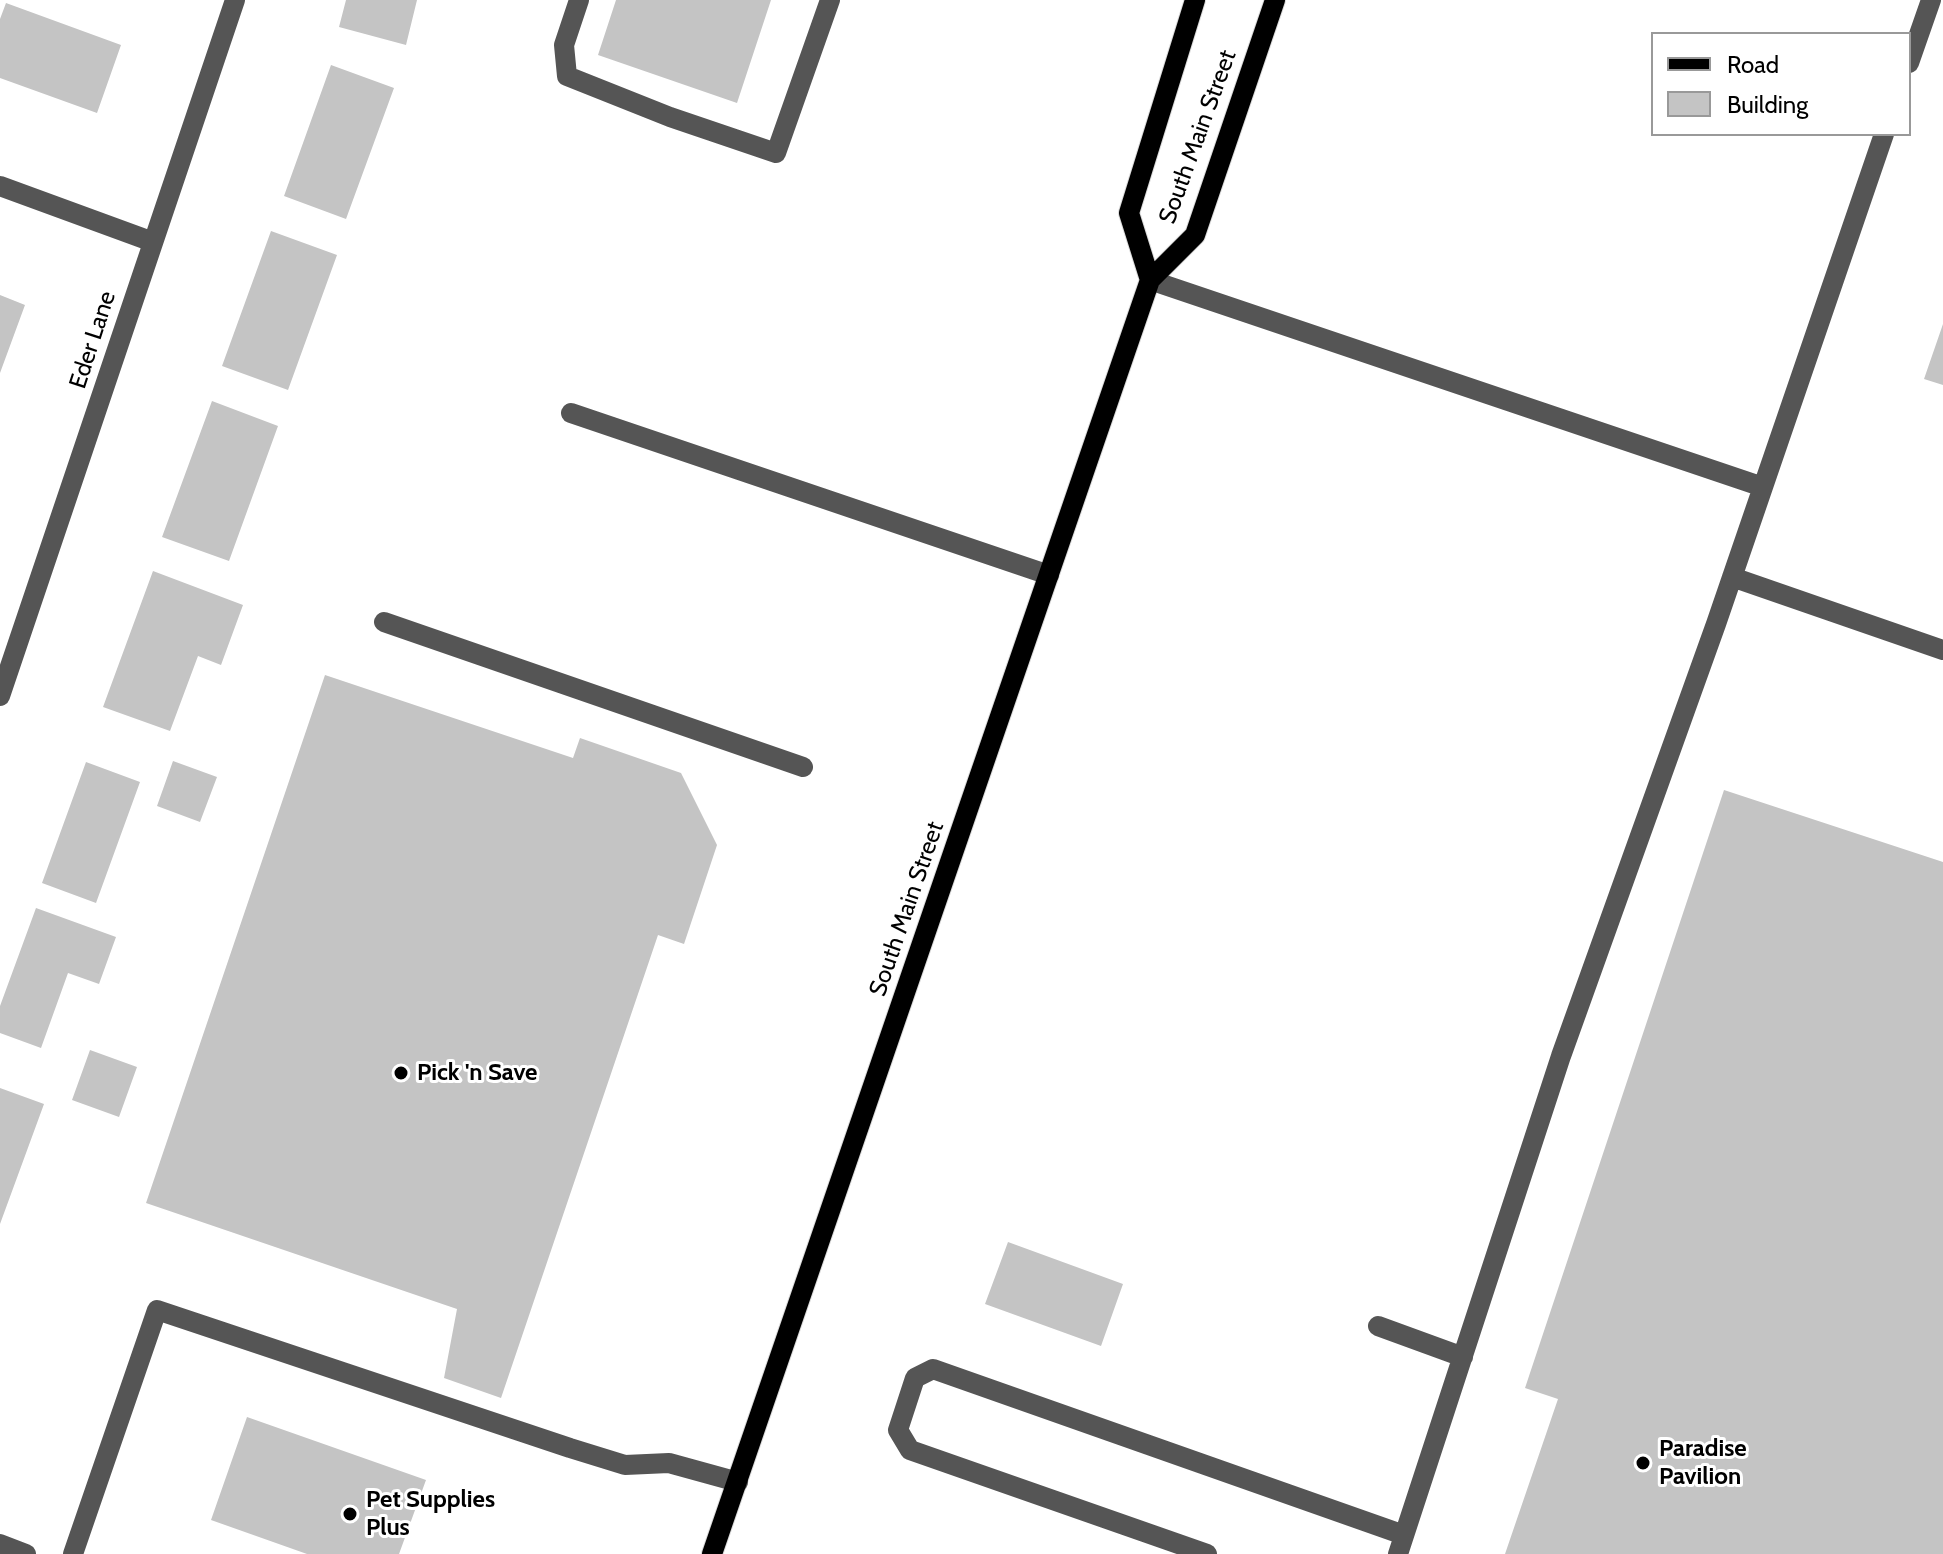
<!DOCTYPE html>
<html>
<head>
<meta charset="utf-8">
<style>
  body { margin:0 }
  #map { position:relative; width:1943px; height:1554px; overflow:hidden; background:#fff; font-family:Cabin,sans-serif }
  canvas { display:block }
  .legend { position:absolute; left:1651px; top:32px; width:260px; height:104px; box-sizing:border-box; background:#fff; border:2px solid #999; margin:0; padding:10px 14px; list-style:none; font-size:24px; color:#000 }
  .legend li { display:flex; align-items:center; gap:16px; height:40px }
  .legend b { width:40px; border:2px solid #999 }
</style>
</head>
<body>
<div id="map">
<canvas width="1943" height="1554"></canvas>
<ul class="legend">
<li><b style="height:10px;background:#000"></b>Road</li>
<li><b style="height:22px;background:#c4c4c4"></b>Building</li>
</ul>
</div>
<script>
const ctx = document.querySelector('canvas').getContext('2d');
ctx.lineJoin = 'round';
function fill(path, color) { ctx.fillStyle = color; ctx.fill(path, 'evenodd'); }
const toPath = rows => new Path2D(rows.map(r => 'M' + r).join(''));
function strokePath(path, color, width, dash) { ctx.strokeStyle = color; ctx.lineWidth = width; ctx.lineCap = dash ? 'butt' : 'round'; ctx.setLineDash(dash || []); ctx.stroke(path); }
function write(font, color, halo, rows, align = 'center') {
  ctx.font = font + ' Cabin,sans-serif'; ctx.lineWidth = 6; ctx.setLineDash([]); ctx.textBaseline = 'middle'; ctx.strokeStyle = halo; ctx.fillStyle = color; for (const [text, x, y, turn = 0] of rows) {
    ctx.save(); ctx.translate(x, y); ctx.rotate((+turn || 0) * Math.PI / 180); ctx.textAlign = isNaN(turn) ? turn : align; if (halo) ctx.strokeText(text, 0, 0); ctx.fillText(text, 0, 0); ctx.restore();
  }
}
fill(toPath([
  [346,0,417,0,406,45,339,27],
  [616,0,771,0,737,103,598,55],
  [6,3,121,45,97,113,0,78,0,19],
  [331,65,394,88,346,219,284,196],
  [271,231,337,255,288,390,222,366],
  [0,295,25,305,0,373],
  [1943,324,1943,385,1924,379],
  [212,401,278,426,229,561,162,537],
  [153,571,243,605,221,665,198,656,170,731,103,707],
  [325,675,573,758,580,738,681,773,717,845,684,944,658,935,501,1398,444,1378,457,1309,146,1203],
  [173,761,217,777,200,822,157,806],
  [86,762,140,782,96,903,42,883],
  [1724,790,1943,862,1943,1554,1505,1554,1558,1399,1525,1388],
  [36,908,116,937,99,984,68,973,41,1048,0,1033,0,1006],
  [90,1050,137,1067,119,1117,72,1100],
  [0,1088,44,1104,0,1224],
  [1008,1242,1123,1284,1101,1346,985,1304],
  [247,1417,426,1480,399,1554,307,1554,211,1520]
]), '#c4c4c4');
const major = toPath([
  [1150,280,1129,213,1195,0],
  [712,1554,1150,280,1195,235,1275,0]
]);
strokePath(major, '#dbdbdb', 22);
strokePath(toPath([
  [579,0,564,45,567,76,670,117,776,153,830,0],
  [1909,63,1931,0],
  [0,186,153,242],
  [1150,280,1763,487],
  [571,413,1049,575],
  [1732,577,1943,650],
  [384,622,803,767],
  [0,696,235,0],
  [1378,1326,1463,1357],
  [0,1544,26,1554],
  [73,1554,157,1310,570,1448,625,1465,669,1463,738,1482],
  [1207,1554,910,1450,898,1430,915,1378,933,1369,1404,1535],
  [1398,1554,1561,1056,1716,624,1884,134]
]), '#555', 20);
strokePath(major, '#000', 20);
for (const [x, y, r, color] of [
  [401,1073,8,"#000"],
  [1643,1463,8,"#000"],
  [350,1514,8,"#000"]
]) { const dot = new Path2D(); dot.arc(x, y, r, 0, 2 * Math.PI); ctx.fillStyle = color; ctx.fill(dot); strokePath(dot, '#fff', 3); }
write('24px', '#000', '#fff', [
  ["South Main Street",1198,137,-70],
  ["Eder Lane",93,340,-72],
  ["South Main Street",907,909,-71]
]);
write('bold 24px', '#000', '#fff', [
  ["Pick 'n Save",417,1073],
  ["Paradise",1659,1449],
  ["Pavilion",1659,1477],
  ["Pet Supplies",366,1500],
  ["Plus",366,1528]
], 'left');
</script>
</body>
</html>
